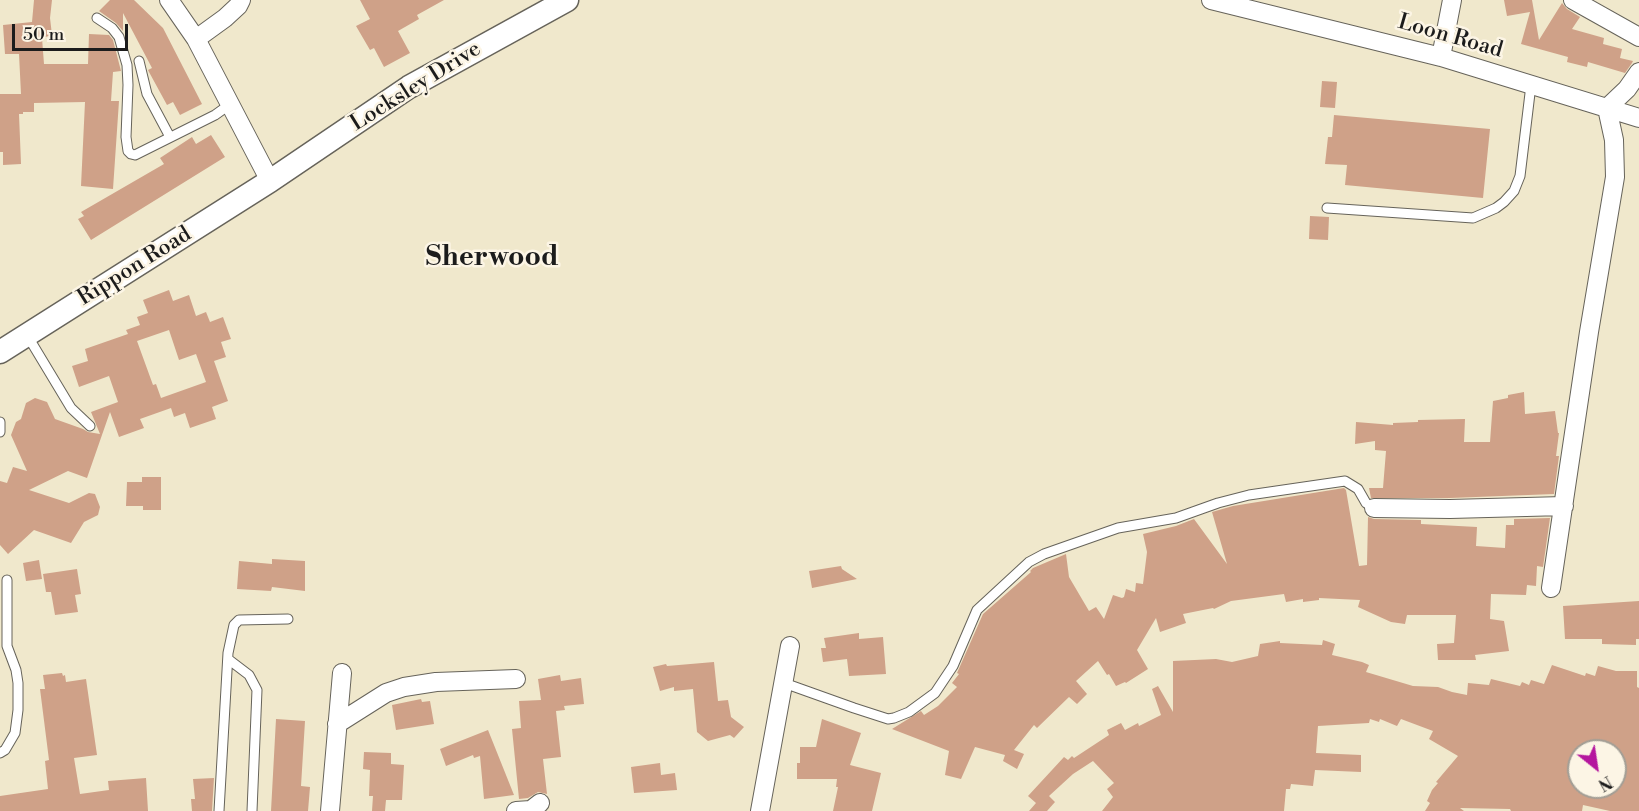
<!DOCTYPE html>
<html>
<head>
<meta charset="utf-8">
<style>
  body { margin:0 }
  #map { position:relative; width:1639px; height:811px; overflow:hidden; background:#f0e8cc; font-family:"Libre Bodoni",serif }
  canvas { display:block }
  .north { position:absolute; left:1567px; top:739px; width:60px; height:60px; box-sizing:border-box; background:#fcf5e5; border:2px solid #a29e95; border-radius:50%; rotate:150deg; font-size:16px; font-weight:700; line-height:24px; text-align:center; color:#1c1c1c }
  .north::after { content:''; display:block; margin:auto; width:21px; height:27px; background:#b5179e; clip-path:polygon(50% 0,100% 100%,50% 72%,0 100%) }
  .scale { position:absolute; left:12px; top:24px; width:116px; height:27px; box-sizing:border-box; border:3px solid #1c1c1c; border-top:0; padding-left:8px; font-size:18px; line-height:21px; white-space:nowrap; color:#1c1c1c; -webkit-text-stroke:4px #fcf5e5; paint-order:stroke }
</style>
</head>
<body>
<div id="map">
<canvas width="1639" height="811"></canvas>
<div class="north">N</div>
<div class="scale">50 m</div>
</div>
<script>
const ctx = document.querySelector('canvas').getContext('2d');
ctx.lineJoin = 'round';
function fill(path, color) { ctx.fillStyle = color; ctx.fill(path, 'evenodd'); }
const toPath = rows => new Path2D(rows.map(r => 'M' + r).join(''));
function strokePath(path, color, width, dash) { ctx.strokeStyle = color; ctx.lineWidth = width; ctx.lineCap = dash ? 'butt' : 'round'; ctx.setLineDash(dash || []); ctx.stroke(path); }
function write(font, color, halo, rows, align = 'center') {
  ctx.font = font + ' "Libre Bodoni",serif'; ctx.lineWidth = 5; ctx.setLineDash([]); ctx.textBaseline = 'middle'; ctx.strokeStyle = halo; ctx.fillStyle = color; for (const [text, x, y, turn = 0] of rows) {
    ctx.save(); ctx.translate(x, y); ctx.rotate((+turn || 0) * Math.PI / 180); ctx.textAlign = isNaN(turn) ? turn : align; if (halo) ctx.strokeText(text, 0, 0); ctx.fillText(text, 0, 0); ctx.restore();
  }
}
fill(toPath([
  [34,0,52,0,50,18,52,35,42,38,44,64,88,64,89,34,109,35,113,40,121,71,113,72,111,101,119,101,113,189,81,186,85,102,34,103,34,112,23,112,23,114,19,114,21,164,3,165,3,152,0,152,0,94,21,94,19,54,5,54,3,25,32,22],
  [110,0,134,0,163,28,202,104,180,115,173,102,167,105,149,72,148,70,152,68,123,13,123,31,116,23,99,11],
  [360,0,444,0,417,15,419,19,398,31,410,53,384,67,374,48,370,50,356,26,370,19],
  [1504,0,1532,0,1539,40,1562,3,1567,9,1580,17,1572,29,1604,38,1603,44,1622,49,1620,58,1633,61,1632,63,1625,73,1588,62,1587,67,1567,62,1568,57,1521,44,1530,12,1507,16],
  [1322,81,1337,82,1335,108,1320,107],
  [1334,115,1490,129,1483,198,1345,185,1347,165,1325,164,1328,137,1332,137],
  [211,135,225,157,91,240,78,219,84,216,81,212,164,164,160,158,192,137,196,144],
  [1310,216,1329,217,1328,240,1309,239],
  [169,290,173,301,189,295,196,316,206,312,210,322,223,317,231,339,221,342,226,357,214,361,228,401,212,407,216,419,190,428,185,413,174,417,171,408,140,419,144,428,119,437,110,412,87,478,68,471,29,490,69,503,89,493,95,494,100,507,98,515,84,522,71,543,34,530,8,554,0,545,0,481,7,483,13,467,27,471,11,435,16,422,21,419,26,403,35,398,47,402,55,419,83,429,88,432,100,434,91,412,118,402,109,376,79,387,72,366,88,361,85,349,128,334,126,330,140,325,137,317,148,313,143,300],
  [169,330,179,360,196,354,206,382,161,398,156,384,153,385,137,341],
  [1524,392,1525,414,1555,411,1558,433,1559,433,1556,456,1559,456,1554,494,1450,498,1371,498,1369,488,1383,488,1386,451,1375,450,1375,441,1355,444,1356,422,1393,425,1393,423,1418,422,1418,420,1465,419,1464,442,1490,442,1493,401,1508,398,1508,395],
  [142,477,161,477,161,510,143,510,143,506,126,506,127,482,142,482],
  [1344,488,1346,490,1359,566,1367,565,1368,517,1374,519,1421,520,1421,524,1477,527,1476,546,1505,548,1506,525,1514,525,1514,519,1550,518,1543,567,1537,566,1536,586,1527,585,1526,595,1491,594,1490,619,1504,621,1509,651,1475,655,1476,660,1438,660,1437,644,1454,643,1456,615,1407,615,1405,624,1391,622,1358,607,1360,600,1319,598,1319,600,1303,602,1303,599,1286,602,1284,594,1231,601,1214,609,1213,608,1183,614,1186,623,1160,632,1156,618,1137,650,1148,669,1126,683,1125,682,1116,686,1109,674,1107,675,1098,661,1076,681,1087,694,1077,704,1069,697,1037,728,1034,725,1014,750,1024,754,1017,769,1003,761,1005,755,975,747,961,779,945,775,949,751,892,729,921,711,924,715,938,706,957,687,952,683,959,674,957,673,983,614,1031,572,1030,571,1033,568,1066,554,1069,577,1089,611,1096,607,1104,619,1113,595,1122,598,1124,597,1126,589,1135,592,1136,583,1143,584,1147,552,1143,534,1176,526,1194,519,1227,564,1212,512,1233,506],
  [272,559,305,561,305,591,272,587,271,591,237,589,239,561,272,564],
  [39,560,42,579,26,581,23,563],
  [841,566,842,569,857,579,812,588,809,571],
  [77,569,81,594,75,595,78,612,55,615,51,592,46,592,43,574],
  [1639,601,1639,639,1636,639,1636,645,1602,644,1602,639,1565,639,1563,606],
  [859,633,859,639,883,637,886,674,849,676,847,659,823,662,821,648,826,648,824,638],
  [1323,640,1335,644,1332,655,1362,662,1369,665,1366,672,1413,686,1438,687,1452,692,1467,695,1468,683,1489,685,1491,679,1520,686,1522,682,1529,685,1531,680,1544,684,1552,665,1585,676,1586,673,1595,676,1598,666,1616,671,1637,671,1637,687,1639,688,1639,811,1610,811,1583,805,1582,811,1511,811,1510,809,1460,808,1464,811,1425,811,1430,803,1427,801,1432,790,1438,783,1436,782,1458,756,1429,739,1433,731,1401,719,1397,726,1380,719,1379,722,1370,719,1369,723,1318,726,1316,753,1361,755,1361,772,1315,770,1313,786,1291,784,1290,789,1286,789,1284,811,1102,811,1113,797,1107,789,1114,783,1093,761,1073,774,1049,796,1055,802,1047,811,1029,811,1036,803,1028,796,1064,757,1068,760,1072,756,1074,758,1109,735,1107,730,1121,723,1125,730,1138,723,1139,726,1161,715,1152,689,1158,686,1173,712,1173,661,1216,659,1232,662,1258,656,1260,644,1280,641,1280,643,1322,645],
  [1579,751,1615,751,1615,787,1579,787],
  [714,662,718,701,728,700,731,717,744,727,734,738,730,735,708,741,697,732,693,689,674,691,674,687,660,691,653,667,666,664,667,666],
  [62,673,63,676,65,675,66,682,86,679,97,755,74,758,80,794,109,790,108,781,146,778,148,811,0,811,0,796,48,789,45,761,49,760,40,689,45,689,43,675],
  [560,675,561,681,581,678,584,704,564,706,565,710,556,711,561,757,543,759,547,794,538,792,528,798,519,799,512,729,521,728,519,701,541,700,538,679],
  [421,699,422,702,430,701,434,724,396,730,392,705],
  [276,719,305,721,301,786,310,787,308,811,271,811],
  [822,719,861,733,850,765,881,773,872,811,833,811,838,787,836,787,837,779,797,779,797,763,800,763,800,747,816,747],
  [488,730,514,795,484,799,480,756,474,758,473,755,446,766,440,749],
  [364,752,391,753,391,764,404,765,402,800,386,800,385,811,372,811,373,796,369,796,370,770,363,769],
  [660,763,661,775,675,773,677,790,634,793,631,767],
  [214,778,212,811,192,811,191,799,195,799,193,779]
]), '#cfa188');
const service = toPath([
  [97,18,112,28,119,37,127,65,128,85,126,137,128,151,131,154,135,155,215,115,229,105],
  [139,61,147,94,170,137],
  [1327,208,1473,218,1496,208,1504,202,1514,191,1520,176,1531,85],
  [27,335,71,408,90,426],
  [0,422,0,432],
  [228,659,249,675,257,690,252,811],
  [784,683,854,708,888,719,894,718,909,712,935,693,953,666,977,610,1029,562,1044,554,1118,528,1176,518,1218,503,1249,495,1345,481,1358,489,1366,503,1374,508],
  [0,753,5,750,15,733,18,710,18,683,16,670,7,646,7,580],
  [219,811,228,653,234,625,239,620,288,619]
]);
const minor = toPath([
  [169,0,196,39,270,181],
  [1211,0,1441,57,1639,118],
  [1573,0,1639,37],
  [196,39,225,18,238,6,241,0],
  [1441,57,1452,0],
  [1374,508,1450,509,1564,506],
  [1551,588,1589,332,1615,177,1614,140,1607,108,1627,89,1639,72],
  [337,724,386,693,404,687,436,682,516,679],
  [330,811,342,673],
  [516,811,531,810,540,803],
  [760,811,790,646]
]);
const tertiary = toPath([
  [0,352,270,181,409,87,567,0]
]);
strokePath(service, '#66635a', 11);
strokePath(minor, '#66635a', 20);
strokePath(tertiary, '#66635a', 25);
strokePath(service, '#fff', 9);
strokePath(minor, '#fff', 18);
strokePath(tertiary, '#fff', 22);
write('22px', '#1c1c1c', '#fcf5e5', [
  ["Loon Road",1450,37,16],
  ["Locksley Drive",416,87,-32],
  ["Rippon Road",135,267,-32]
]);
write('bold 28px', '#1c1c1c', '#fcf5e5', [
  ["Sherwood",492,258]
]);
</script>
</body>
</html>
